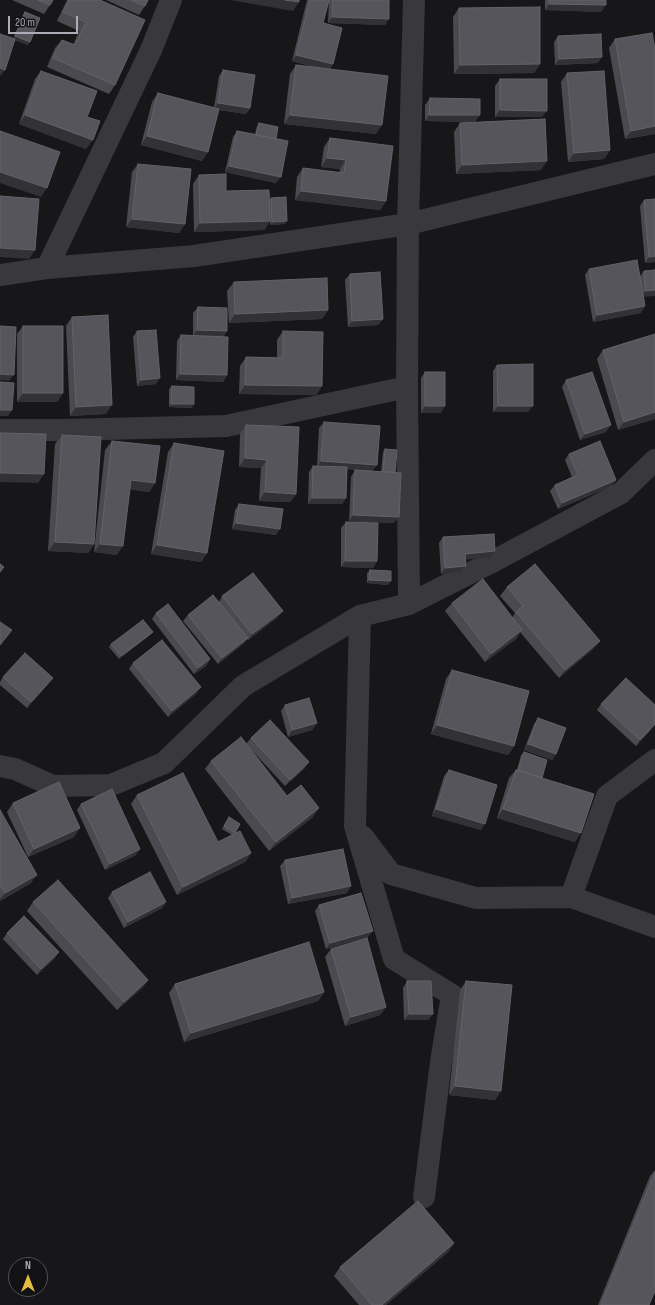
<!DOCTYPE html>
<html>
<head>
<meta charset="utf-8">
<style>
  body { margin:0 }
  #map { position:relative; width:655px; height:1305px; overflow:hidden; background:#171618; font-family:"Sofia Sans Condensed",sans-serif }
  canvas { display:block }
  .north { position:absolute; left:8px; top:1257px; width:40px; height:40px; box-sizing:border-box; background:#121113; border:1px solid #4f4f55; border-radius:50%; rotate:0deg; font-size:11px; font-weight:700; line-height:16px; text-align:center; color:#aaacb7 }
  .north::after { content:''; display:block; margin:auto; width:14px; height:18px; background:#e2bd44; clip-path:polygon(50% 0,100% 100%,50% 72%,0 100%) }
  .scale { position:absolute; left:8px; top:16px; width:70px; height:18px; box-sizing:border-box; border:2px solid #aaacb7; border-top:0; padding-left:5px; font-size:12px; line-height:14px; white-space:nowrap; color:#aaacb7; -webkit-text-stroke:3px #121113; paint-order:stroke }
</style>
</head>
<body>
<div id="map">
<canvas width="655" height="1305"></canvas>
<div class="north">N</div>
<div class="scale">20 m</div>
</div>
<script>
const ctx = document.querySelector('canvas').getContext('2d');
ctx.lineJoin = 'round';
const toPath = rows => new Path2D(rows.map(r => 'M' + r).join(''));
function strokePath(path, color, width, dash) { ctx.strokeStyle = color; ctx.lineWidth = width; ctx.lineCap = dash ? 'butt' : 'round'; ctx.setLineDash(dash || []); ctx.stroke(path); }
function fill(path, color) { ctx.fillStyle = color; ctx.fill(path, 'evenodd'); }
strokePath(toPath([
  [47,268,151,50,171,0],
  [0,275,47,268,194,256,408,224,655,164],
  [0,430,64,430,226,426,407,387],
  [409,604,407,387,408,224,414,0],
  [360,616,355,826,394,959,452,995,441,1062,424,1197],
  [0,766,15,769,53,786,111,785,164,763,243,686,360,616,409,604,492,562,621,493,655,460],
  [363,837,391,874,476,898,571,897,655,927],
  [571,897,607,796,655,760]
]), '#38383d', 22);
fill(toPath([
  [12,0,53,0,50,5,44,14],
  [67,0,100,0,115,85,109,94,47,67,55,48,62,40,73,45,79,31,57,21],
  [106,0,148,0,145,6,139,15],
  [307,0,389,0,385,25,328,23,329,0,323,23,333,64,330,69,376,134,284,124,290,74,296,65,318,68,292,61],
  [545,0,606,0,601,12,545,10],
  [459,8,540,64,534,73,454,74,453,17],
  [25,12,30,42,28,45,15,40,5,70,0,76,13,39,23,15],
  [558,36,598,63,555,65,554,42],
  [615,39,655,49,655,134,625,139,609,48],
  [223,70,250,108,246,114,219,110,202,161,141,145,152,102,158,93,214,108,219,76],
  [41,71,87,117,86,149,19,124,35,79],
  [567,73,610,150,604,159,568,162,561,82],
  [500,79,542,117,495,117,495,86],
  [430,98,475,122,425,121,425,105],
  [259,123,276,139,276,183,225,172,233,137,237,131,255,134,257,126],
  [460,123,541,170,456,174,454,132],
  [330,138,386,201,380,210,295,200,297,177,303,168,339,173,340,169,321,167,324,147],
  [138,164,185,224,179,233,126,227,132,172],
  [199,175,226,191,269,201,271,198,285,224,270,225,270,221,264,230,194,232,193,184],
  [655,199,655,262,645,263,640,206,644,200],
  [589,269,640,276,644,271,655,270,644,297,641,313,593,322,585,275],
  [350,274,383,319,378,325,348,327,345,280],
  [234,282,328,310,322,319,229,323,227,291],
  [198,307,227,331,223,337,227,375,223,382,176,380,177,341,181,335,193,336,193,313],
  [72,317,106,414,70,416,66,326],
  [23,326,63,393,57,402,17,402,17,334],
  [137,331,156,384,137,386,133,337],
  [283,331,322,386,316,395,239,394,240,366,246,357,277,358,277,340],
  [655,334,655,419,618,430,597,359,603,350],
  [497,365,528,412,493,412,493,371],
  [425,372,441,413,421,413,421,378],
  [566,380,606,432,580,440,562,387],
  [172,386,192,408,169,407,169,389],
  [324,422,377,465,372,471,347,469,346,498,342,504,308,504,309,472,313,466,317,466,319,428],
  [246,425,296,494,290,502,259,501,261,468,239,467,240,434],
  [62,435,94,544,88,553,48,551,55,444],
  [112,441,155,483,149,492,129,489,117,555,94,552,105,450],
  [174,443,207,553,201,562,151,554,168,452],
  [385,449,395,472,394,523,349,521,351,477,355,470,381,472,383,452],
  [569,454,612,486,558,509,550,491,555,485,572,477,565,460],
  [239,504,276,535,232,529,235,510],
  [346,522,377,561,373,568,341,567,341,528],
  [443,537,495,551,491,558,465,559,466,566,461,572,441,574,439,543],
  [370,570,388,585,367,583,367,573],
  [507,587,600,641,593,649,559,678,520,632,516,639,485,662,445,611,452,603,512,618,515,613,500,596],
  [222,596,278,617,248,640,247,639,243,644,218,664,183,621,188,615,219,602],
  [156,613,210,659,206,666,194,674,152,619],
  [150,635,119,659,109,647,111,644],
  [133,663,197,693,168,717,129,669],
  [452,670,514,746,508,755,431,734,446,679],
  [3,677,48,684,27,708,0,685,0,682],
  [601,704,655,705,655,725,636,746,597,710],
  [285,705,317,723,312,730,288,737,281,711],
  [538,718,556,754,552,760,524,750,534,724],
  [251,738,305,768,285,786,246,744],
  [524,752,542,778,575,842,497,818,509,778,516,770,517,770,521,755],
  [211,761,287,796,313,817,269,851,205,769],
  [449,770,481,830,432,816,444,776],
  [137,795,218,842,232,835,222,829,229,817,240,824,234,834,251,853,245,862,177,895,131,804],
  [13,803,74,837,28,857,7,812],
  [81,804,136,855,105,870,77,810],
  [0,810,31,883,0,901],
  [285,860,347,893,288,904,280,866],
  [112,892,166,902,162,908,124,928,108,898],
  [33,902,148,980,142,988,117,1010,27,911],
  [319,905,368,937,326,949,315,911],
  [7,933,55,958,37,975,3,939],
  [331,949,386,1007,380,1015,345,1026,325,957],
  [407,981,433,1014,428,1020,404,1020,403,988],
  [466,981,501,1091,495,1100,449,1095,460,990],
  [175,984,324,992,318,1001,184,1042,169,993],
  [655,1170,649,1305,598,1305,650,1176],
  [454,1243,448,1252,386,1305,359,1305,334,1276,340,1267]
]), '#4b4a50');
fill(toPath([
  [230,0,285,0,299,2,293,11],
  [549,4,606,5,601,12,545,10],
  [332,17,389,19,385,25,328,23],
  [15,36,30,42,28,45,13,40],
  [296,55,333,64,329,70,292,61],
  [602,57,598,63,555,65,559,59],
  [540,64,534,73,454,74,460,65],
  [0,68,5,70,0,76],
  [218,103,250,108,246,114,214,109],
  [500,110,547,111,542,117,495,117],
  [25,115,93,140,86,149,19,124],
  [290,115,382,125,376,134,284,124],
  [429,115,480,115,475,122,425,121],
  [655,126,655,134,625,139,631,131],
  [147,136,208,152,202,161,141,145],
  [610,150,604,159,568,162,574,153],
  [327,158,346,160,340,169,321,167],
  [547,161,541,170,456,174,462,165],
  [229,166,281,177,276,183,225,172],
  [0,172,47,188,41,197,0,183],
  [301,191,386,201,380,210,295,200],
  [132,219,185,224,179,233,126,227],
  [270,221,264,230,194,232,200,223],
  [287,221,285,224,270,225,272,222],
  [0,248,35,250,29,259,0,257],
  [655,256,655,262,645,263,649,257],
  [655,290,655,296,641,297,645,291],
  [645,306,641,313,593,322,597,315],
  [328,310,322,319,229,323,235,314],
  [383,319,378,325,348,327,352,321],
  [197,330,227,331,222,337,193,336],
  [0,374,14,375,9,381,0,380],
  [180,374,227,375,223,382,176,380],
  [160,378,156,384,137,386,141,380],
  [245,385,322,386,316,395,239,394],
  [23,393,63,393,57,402,17,402],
  [171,404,194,404,192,408,169,407],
  [112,405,106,414,70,416,76,407],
  [425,406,445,406,441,413,421,413],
  [498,406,533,406,528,412,493,412],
  [0,410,12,410,8,416,0,416],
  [655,412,655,419,618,430,624,422],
  [611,425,606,432,580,440,585,434],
  [245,458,267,460,261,468,239,467],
  [321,461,377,465,372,471,317,467],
  [0,473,44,474,38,483,0,482],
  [131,480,155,483,149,492,124,489],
  [616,480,612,486,558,509,562,503],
  [265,492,296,494,290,502,259,501],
  [312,498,346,498,342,504,308,504],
  [353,515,399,517,394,523,349,521],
  [236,523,280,529,276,535,232,529],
  [55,542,94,544,88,553,48,551],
  [100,544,123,546,117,555,94,552],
  [157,545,207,553,201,562,151,554],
  [495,551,491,558,461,560,465,554],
  [345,561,377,561,373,568,341,567],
  [466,566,461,572,441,574,445,568],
  [369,580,391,581,388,585,367,583],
  [283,611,278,617,248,640,252,634],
  [522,630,516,639,485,662,491,654],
  [153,632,150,635,119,659,121,656],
  [248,638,243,644,218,664,222,658],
  [600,641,593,649,559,678,565,670],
  [210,659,206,666,194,674,198,668],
  [53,678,48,684,27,708,31,702],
  [201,687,197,693,168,717,172,711],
  [317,723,312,730,288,737,292,730],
  [655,724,655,725,636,746,640,740],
  [437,725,514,746,508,755,431,734],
  [528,744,556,754,552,760,524,750],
  [309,762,305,768,285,786,290,780],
  [319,808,313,817,269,851,276,842],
  [436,809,485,824,481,830,432,816],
  [503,809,581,833,575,842,497,818],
  [80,828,74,837,28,857,34,849],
  [140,849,136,855,105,870,110,864],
  [251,853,245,862,177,895,183,887],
  [37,875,31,883,0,901,0,899,5,893],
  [351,886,347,893,288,904,292,898],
  [166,902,162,908,124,928,128,922],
  [373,931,368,937,326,949,330,943],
  [59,952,55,958,37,975,41,969],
  [148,980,142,988,117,1010,124,1002],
  [324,992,318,1001,184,1042,191,1033],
  [386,1007,380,1015,345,1026,351,1017],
  [409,1014,433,1014,428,1020,404,1020],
  [455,1086,501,1091,495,1100,449,1095],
  [454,1243,448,1252,386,1305,382,1305]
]), '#323135');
const building = toPath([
  [38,0,53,0,50,5,38,0],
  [69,0,100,0,145,20,115,85,53,58,62,40,75,45,86,22,63,12,69,0],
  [131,0,148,0,145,6,131,0],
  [285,0,299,0,299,2,285,0],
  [310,0,329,0,323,23,342,28,333,64,296,55,310,0],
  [333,0,389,0,389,19,332,17,333,0],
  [549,0,606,0,606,5,549,4,549,0],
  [540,7,540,64,460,65,459,8,540,7],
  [25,12,40,18,30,42,15,36,25,12],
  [652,33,655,49,655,126,631,131,615,39,652,33],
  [0,34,15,39,5,70,0,68,0,34],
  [601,34,602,57,559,59,558,36,601,34],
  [296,65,388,76,382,125,290,115,296,65],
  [223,70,255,75,250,108,218,103,223,70],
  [41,71,97,91,87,117,100,121,93,140,25,115,41,71],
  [604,71,610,150,574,153,567,73,604,71],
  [500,79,547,79,547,111,500,110,500,79],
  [158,93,219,109,208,152,147,136,158,93],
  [430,98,480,99,480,115,429,115,430,98],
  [545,119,547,161,462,165,460,123,545,119],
  [259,123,278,127,276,139,256,135,259,123],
  [0,131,60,152,47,188,0,172,0,131],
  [237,131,288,141,281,177,229,166,237,131],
  [330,138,393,146,386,201,301,191,303,168,344,173,346,160,327,158,330,138],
  [138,164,191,169,185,224,132,219,138,164],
  [226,174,226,191,269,190,270,221,200,223,199,175,226,174],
  [0,196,39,199,35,250,0,248,0,196],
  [286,197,287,221,272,222,271,198,286,197],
  [655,199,655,256,649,257,644,200,655,199],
  [637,260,645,306,597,315,589,269,637,260],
  [655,270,655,290,645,291,644,271,655,270],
  [380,272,383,319,352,321,350,274,380,272],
  [327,278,328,310,235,314,234,282,327,278],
  [198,307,227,308,227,331,197,330,198,307],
  [108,315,112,405,76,407,72,317,108,315],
  [0,326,16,327,14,375,0,374,0,326],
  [23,326,63,326,63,393,23,393,23,326],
  [156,330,160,378,141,380,137,331,156,330],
  [283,331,323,332,322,386,245,385,246,357,283,358,283,331],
  [655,334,655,412,624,422,603,350,655,334],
  [181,335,228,337,227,375,180,374,181,335],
  [533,364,533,406,498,406,497,365,533,364],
  [425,372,445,372,445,406,425,406,425,372],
  [592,372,611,425,585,434,566,380,592,372],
  [0,382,14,383,12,410,0,410,0,382],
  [172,386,194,387,194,404,171,404,172,386],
  [324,422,380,426,377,465,321,461,324,422],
  [246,425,299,427,296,494,265,492,267,460,245,458,246,425],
  [0,433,46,434,44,474,0,473,0,433],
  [62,435,101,437,94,544,55,542,62,435],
  [112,441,160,446,155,483,131,480,123,546,100,544,112,441],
  [600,441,616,480,562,503,555,485,578,475,569,454,600,441],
  [174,443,224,451,207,553,157,545,174,443],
  [385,449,397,450,395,472,383,472,385,449],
  [313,466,347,467,346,498,312,498,313,466],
  [355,470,401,473,399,517,353,515,355,470],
  [239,504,283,509,280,529,236,523,239,504],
  [346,522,378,523,377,561,345,561,346,522],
  [494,534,495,551,465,554,466,566,445,568,443,537,494,534],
  [0,564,4,567,0,572,0,564],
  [535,564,600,641,565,670,516,612,523,606,507,587,535,564],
  [370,570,391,571,391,581,369,580,370,570],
  [253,573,283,611,252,634,222,596,253,573],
  [483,579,522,630,491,654,452,603,483,579],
  [213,595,248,638,222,658,188,615,213,595],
  [168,604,210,659,198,668,156,613,168,604],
  [143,620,153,632,121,656,111,644,143,620],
  [0,622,12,630,0,645,0,622],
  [162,640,201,687,172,711,133,663,162,640],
  [25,653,53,678,31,702,3,677,25,653],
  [452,670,529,691,514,746,437,725,452,670],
  [626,678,655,705,655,724,640,740,601,704,626,678],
  [309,698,317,723,292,730,285,705,309,698],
  [538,718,566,728,556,754,528,744,538,718],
  [270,720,309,762,290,780,251,738,270,720],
  [241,737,287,796,301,785,319,808,276,842,211,761,241,737],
  [524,752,547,760,542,778,518,770,524,752],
  [449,770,497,785,485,824,436,809,449,770],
  [516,770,594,794,581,833,503,809,516,770],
  [183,773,218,842,240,831,251,853,183,887,137,795,183,773],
  [59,782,80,828,34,849,13,803,59,782],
  [112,789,140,849,110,864,81,804,112,789],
  [0,810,37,875,5,893,0,885,0,810],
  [229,817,240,824,235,833,224,826,229,817],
  [343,849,351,886,292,898,285,860,343,849],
  [150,872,166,902,128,922,112,892,150,872],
  [58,880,148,980,124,1002,33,902,58,880],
  [361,893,373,931,330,943,319,905,361,893],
  [24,916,59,952,41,969,7,933,24,916],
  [367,938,386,1007,351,1017,331,949,367,938],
  [309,942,324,992,191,1033,175,984,309,942],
  [407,981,431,981,433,1014,409,1014,407,981],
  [466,981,512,985,501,1091,455,1086,466,981],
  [655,1172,655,1291,649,1305,601,1305,655,1172],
  [418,1201,454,1243,382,1305,372,1305,340,1267,418,1201]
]);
fill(building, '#55555b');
strokePath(building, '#636269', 1);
</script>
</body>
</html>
